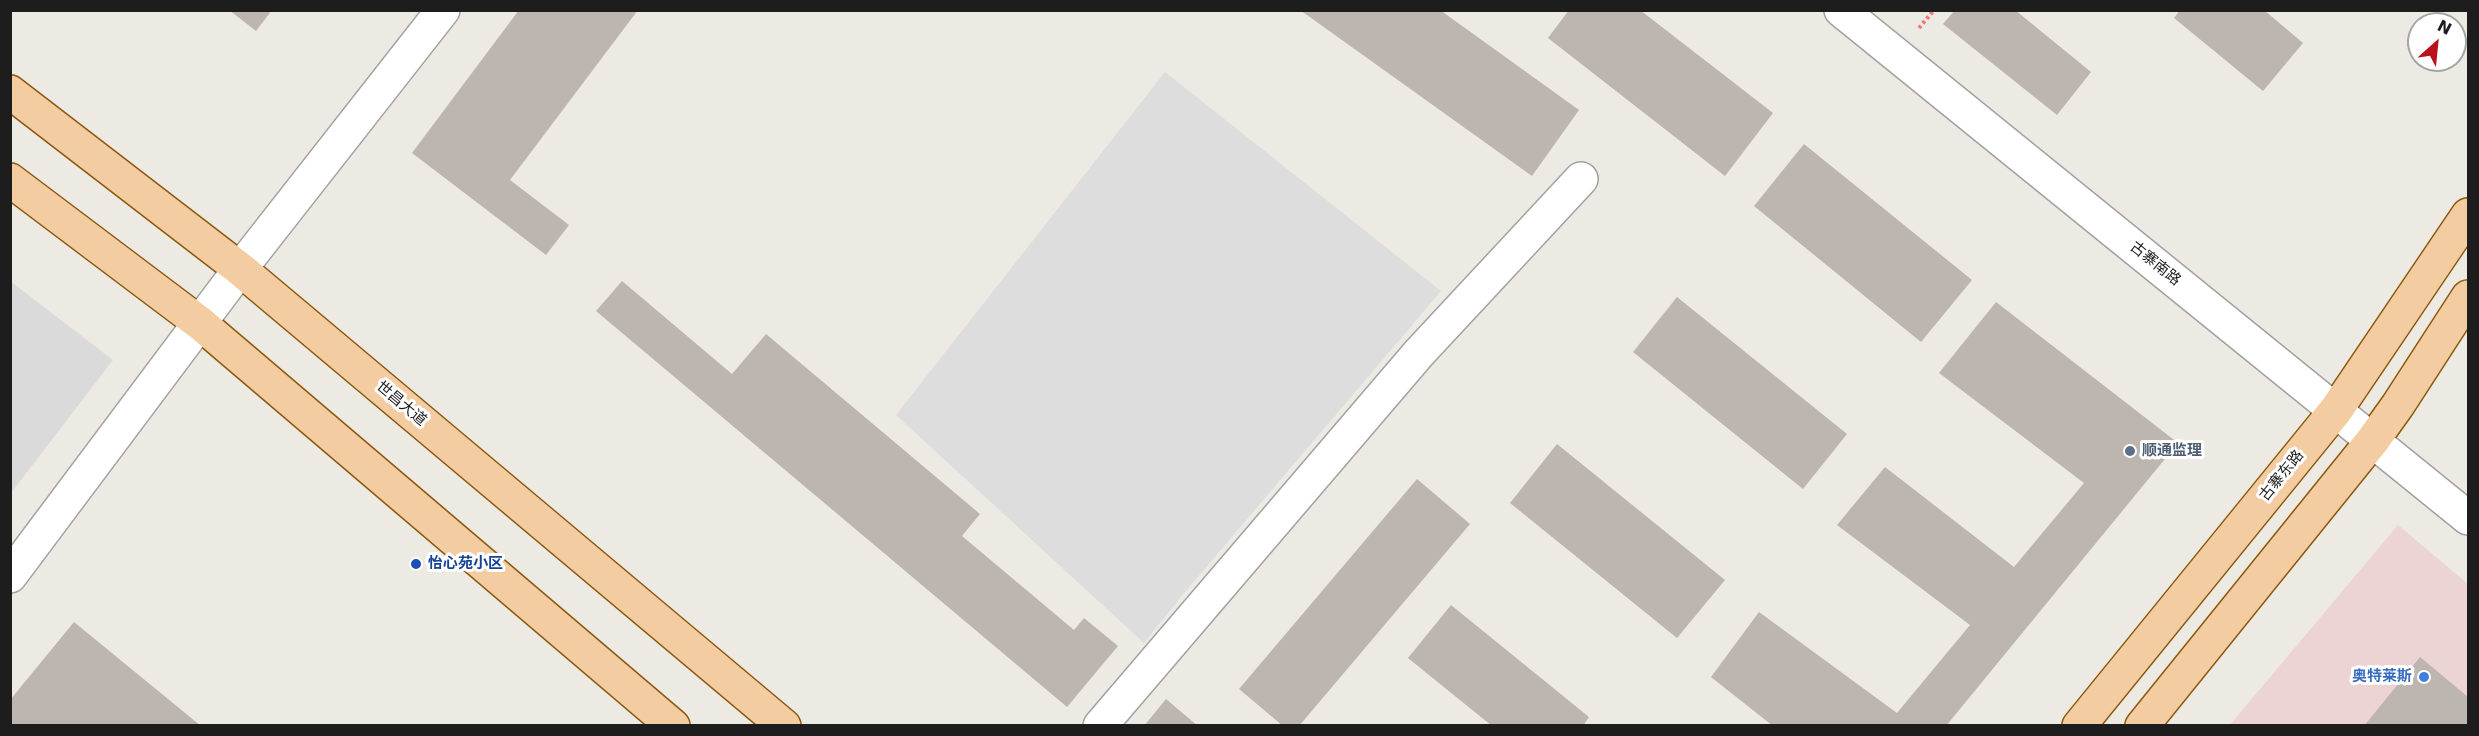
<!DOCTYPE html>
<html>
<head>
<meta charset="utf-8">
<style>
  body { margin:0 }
  #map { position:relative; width:2479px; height:736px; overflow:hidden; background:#ede9e3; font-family:"DejaVu Sans",sans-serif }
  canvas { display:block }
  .frame { position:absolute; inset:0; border:12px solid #1d1d1d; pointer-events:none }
  .north { position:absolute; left:2407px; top:12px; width:60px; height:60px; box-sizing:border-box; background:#fff; border:2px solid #a5a5a5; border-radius:50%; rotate:27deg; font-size:16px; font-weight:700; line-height:24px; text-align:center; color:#1d1d1d }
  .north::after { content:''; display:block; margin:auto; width:21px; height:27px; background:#ba101a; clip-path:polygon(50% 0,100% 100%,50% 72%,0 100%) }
</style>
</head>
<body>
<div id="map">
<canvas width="2479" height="736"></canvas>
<div class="frame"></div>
<div class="north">N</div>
</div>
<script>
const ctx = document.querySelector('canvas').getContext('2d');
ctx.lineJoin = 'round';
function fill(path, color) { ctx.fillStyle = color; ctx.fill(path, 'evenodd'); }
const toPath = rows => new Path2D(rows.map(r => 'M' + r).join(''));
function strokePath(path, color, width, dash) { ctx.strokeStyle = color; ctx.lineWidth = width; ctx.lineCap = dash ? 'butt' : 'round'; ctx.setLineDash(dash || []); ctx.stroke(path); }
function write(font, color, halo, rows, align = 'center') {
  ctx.font = font + ' "DejaVu Sans","Noto Sans SC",sans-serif'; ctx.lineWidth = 6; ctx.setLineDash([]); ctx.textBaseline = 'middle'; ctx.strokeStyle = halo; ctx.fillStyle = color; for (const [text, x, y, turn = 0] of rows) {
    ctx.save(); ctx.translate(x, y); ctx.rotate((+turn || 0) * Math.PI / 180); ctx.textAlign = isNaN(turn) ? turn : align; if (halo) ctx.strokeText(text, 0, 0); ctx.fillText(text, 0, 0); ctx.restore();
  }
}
fill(toPath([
  [10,281,113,360,11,493,10,493]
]), '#dbdada');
fill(toPath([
  [2398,525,2468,584,2468,725,2229,726]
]), '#edd4d4');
fill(toPath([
  [1165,72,1441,291,1185,592,1144,643,896,415]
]), '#ddd');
fill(toPath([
  [229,10,272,10,256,31],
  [519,10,638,10,510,180,569,225,546,255,412,153],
  [1300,10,1440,10,1579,110,1532,176],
  [1569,10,1640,10,1773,113,1725,176,1548,38],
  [1955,10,2015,10,2091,72,2057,115,1943,24],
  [2180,10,2264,10,2303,43,2263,91,2174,18],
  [1804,144,1972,280,1921,342,1754,206],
  [622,281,732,374,766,334,980,514,962,536,1074,630,1084,618,1118,646,1067,707,596,311],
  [1677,297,1847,434,1803,489,1633,352],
  [1996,302,2178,443,1946,726,1773,726,1711,677,1759,612,1897,713,1970,625,1837,525,1885,467,2014,567,2084,483,1939,373],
  [1557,444,1725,580,1677,638,1510,503],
  [1417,479,1470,524,1299,726,1283,726,1239,689],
  [1451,605,1589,717,1583,726,1492,726,1408,658],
  [74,622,201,726,10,726,10,700],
  [2420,657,2468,697,2468,726,2364,726],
  [1166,699,1198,726,1144,726]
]), '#bdb5b0');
const minor = toPath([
  [1841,10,2468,518],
  [10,576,240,269,443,10],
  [1100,726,1419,353,1581,179]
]);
const major = toPath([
  [10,92,240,269,784,726],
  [10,180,201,324,673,726],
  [2079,726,2336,410,2468,215],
  [2142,726,2373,440,2398,405,2468,297]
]);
strokePath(minor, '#a1a1a1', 36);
strokePath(major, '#8a590c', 36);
strokePath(toPath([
  [1919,28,1934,10]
]), '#ee7974', 4, [3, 3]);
strokePath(minor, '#fff', 33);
strokePath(major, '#f4cca2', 33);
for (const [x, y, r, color] of [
  [2130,451,6,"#5c6f8a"],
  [416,564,6,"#1a4fb4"],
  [2424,677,6,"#3f7fe0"]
]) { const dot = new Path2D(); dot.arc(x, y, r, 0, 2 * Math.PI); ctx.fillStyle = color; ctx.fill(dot); strokePath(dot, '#fff', 2); }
write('15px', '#1d1d1d', '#fff', [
  ["古寨南路",2155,264,39],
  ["世昌大道",401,404,40],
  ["古寨东路",2282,476,-51]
]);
write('bold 15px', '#4e5e75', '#fff', [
  ["顺通监理",2142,451]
], 'left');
write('bold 15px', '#164399', '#fff', [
  ["怡心苑小区",428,564]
], 'left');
write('bold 15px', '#366cbe', '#fff', [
  ["奥特莱斯",2412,677]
], 'right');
</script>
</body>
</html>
